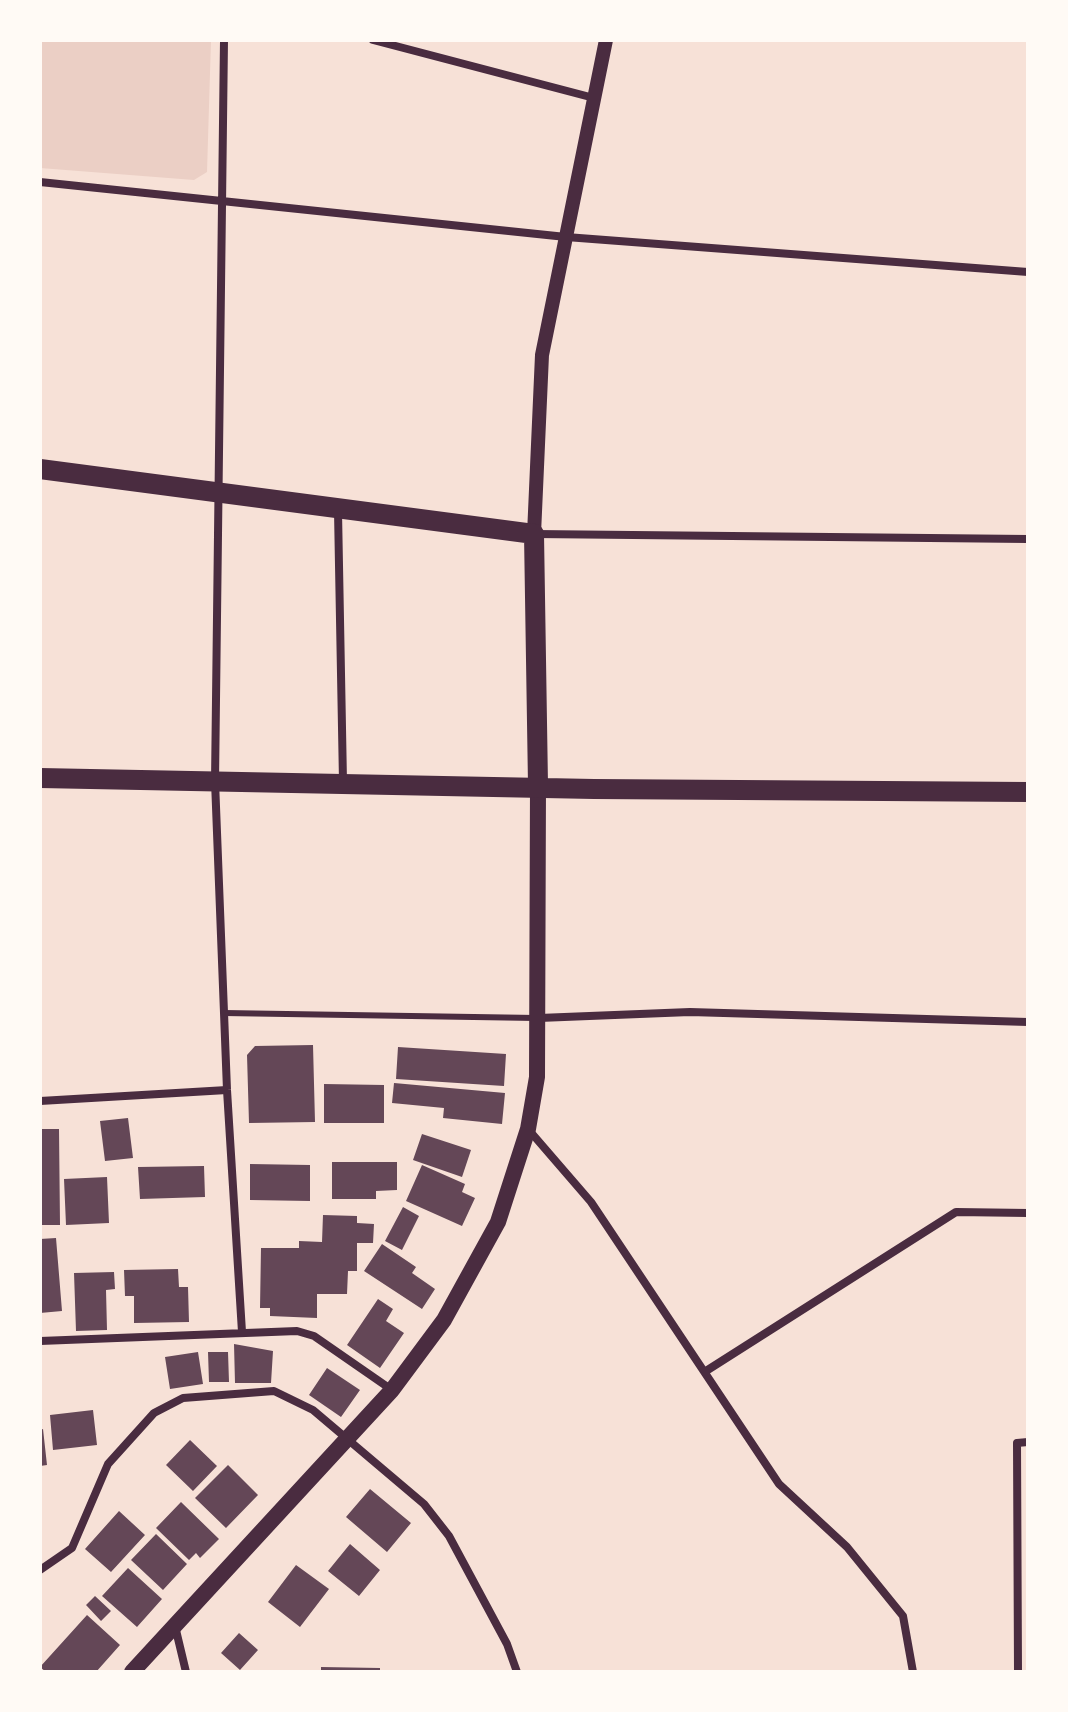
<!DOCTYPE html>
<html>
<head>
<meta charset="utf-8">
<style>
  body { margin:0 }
  #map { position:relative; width:1068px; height:1712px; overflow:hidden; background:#f7e1d7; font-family:Arial,sans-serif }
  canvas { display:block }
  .frame { position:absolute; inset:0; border:42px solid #fffaf5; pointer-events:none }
</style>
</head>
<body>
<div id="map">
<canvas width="1068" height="1712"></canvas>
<div class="frame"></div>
</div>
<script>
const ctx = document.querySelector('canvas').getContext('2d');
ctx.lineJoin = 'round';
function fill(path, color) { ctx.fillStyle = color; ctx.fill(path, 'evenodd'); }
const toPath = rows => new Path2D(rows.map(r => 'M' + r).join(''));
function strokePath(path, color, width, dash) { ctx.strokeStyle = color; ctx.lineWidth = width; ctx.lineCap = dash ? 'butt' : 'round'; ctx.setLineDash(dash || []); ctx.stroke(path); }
fill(toPath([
  [40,40,211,40,207,172,194,180,40,168]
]), '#ebcfc5');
fill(toPath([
  [313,1045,315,1122,249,1123,247,1055,255,1046],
  [398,1047,506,1054,504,1086,396,1079],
  [394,1083,505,1093,502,1124,443,1118,444,1108,392,1103],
  [324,1084,384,1085,384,1123,324,1123],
  [128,1118,133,1158,105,1161,100,1121],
  [40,1129,59,1129,60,1225,40,1225],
  [422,1134,471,1150,462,1177,413,1160],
  [332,1162,397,1162,397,1190,376,1191,376,1199,332,1199],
  [250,1164,310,1165,310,1201,250,1200],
  [422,1165,465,1184,462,1192,475,1198,462,1226,406,1201],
  [204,1166,205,1197,140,1199,138,1167],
  [107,1177,109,1223,66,1225,64,1179],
  [403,1207,419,1216,402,1250,385,1241],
  [323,1215,357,1216,357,1223,374,1224,373,1243,357,1243,357,1271,348,1271,347,1294,317,1294,317,1318,270,1316,270,1308,260,1308,261,1248,299,1248,299,1241,322,1242],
  [56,1238,62,1311,40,1313,40,1239],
  [382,1244,416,1267,412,1273,435,1289,422,1309,364,1271],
  [178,1269,179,1287,188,1287,189,1322,134,1323,134,1296,125,1296,124,1270],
  [114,1272,115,1289,106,1290,107,1330,76,1331,74,1273],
  [378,1299,393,1309,386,1321,404,1333,380,1368,347,1345],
  [234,1344,273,1351,271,1383,235,1383],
  [198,1352,203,1384,170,1389,165,1357],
  [208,1352,228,1352,229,1382,209,1382],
  [327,1368,360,1390,341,1417,309,1395],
  [93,1410,97,1445,53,1450,50,1415],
  [43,1429,47,1465,40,1466,40,1430],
  [190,1440,217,1466,193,1491,166,1465],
  [228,1465,258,1495,226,1528,195,1498],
  [370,1489,411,1523,387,1552,346,1517],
  [181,1502,219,1539,200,1558,196,1553,189,1560,156,1528],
  [119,1511,145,1535,111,1572,85,1549],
  [156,1534,187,1564,163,1590,131,1560],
  [350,1544,380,1570,359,1596,328,1571],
  [296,1565,329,1589,300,1627,268,1602],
  [128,1568,162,1599,137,1627,102,1596],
  [95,1596,111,1611,101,1621,86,1605],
  [87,1615,120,1645,96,1672,46,1672,40,1667],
  [239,1633,258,1650,240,1670,221,1653],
  [321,1667,380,1668,380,1672,321,1672]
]), '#644757');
strokePath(toPath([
  [224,1013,536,1018]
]), '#4a2c40', 6);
strokePath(toPath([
  [224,40,215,781,227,1090,242,1332],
  [373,40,594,98],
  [40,182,566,237,1028,272],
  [338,511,343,782],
  [534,534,1028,539],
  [539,1018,690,1012,1028,1022],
  [40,1101,227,1090],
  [528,1129,591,1202,779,1484,847,1547,903,1616,913,1672],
  [40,1341,297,1331,314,1336,392,1390],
  [706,1371,956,1212,1028,1213],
  [40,1570,72,1548,108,1464,154,1413,183,1398,274,1391,313,1410,424,1504,449,1536,507,1644,517,1672],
  [175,1626,186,1672],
  [1018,1672,1017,1443,1028,1442]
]), '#4a2c40', 8);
strokePath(toPath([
  [534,534,542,355,606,40]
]), '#4a2c40', 14);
strokePath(toPath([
  [132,1672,392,1390,444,1320,498,1222,528,1129,537,1077,538,785]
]), '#4a2c40', 16);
strokePath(toPath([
  [40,469,534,534,538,785],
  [40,778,594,789,1028,792]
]), '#4a2c40', 20);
</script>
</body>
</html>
